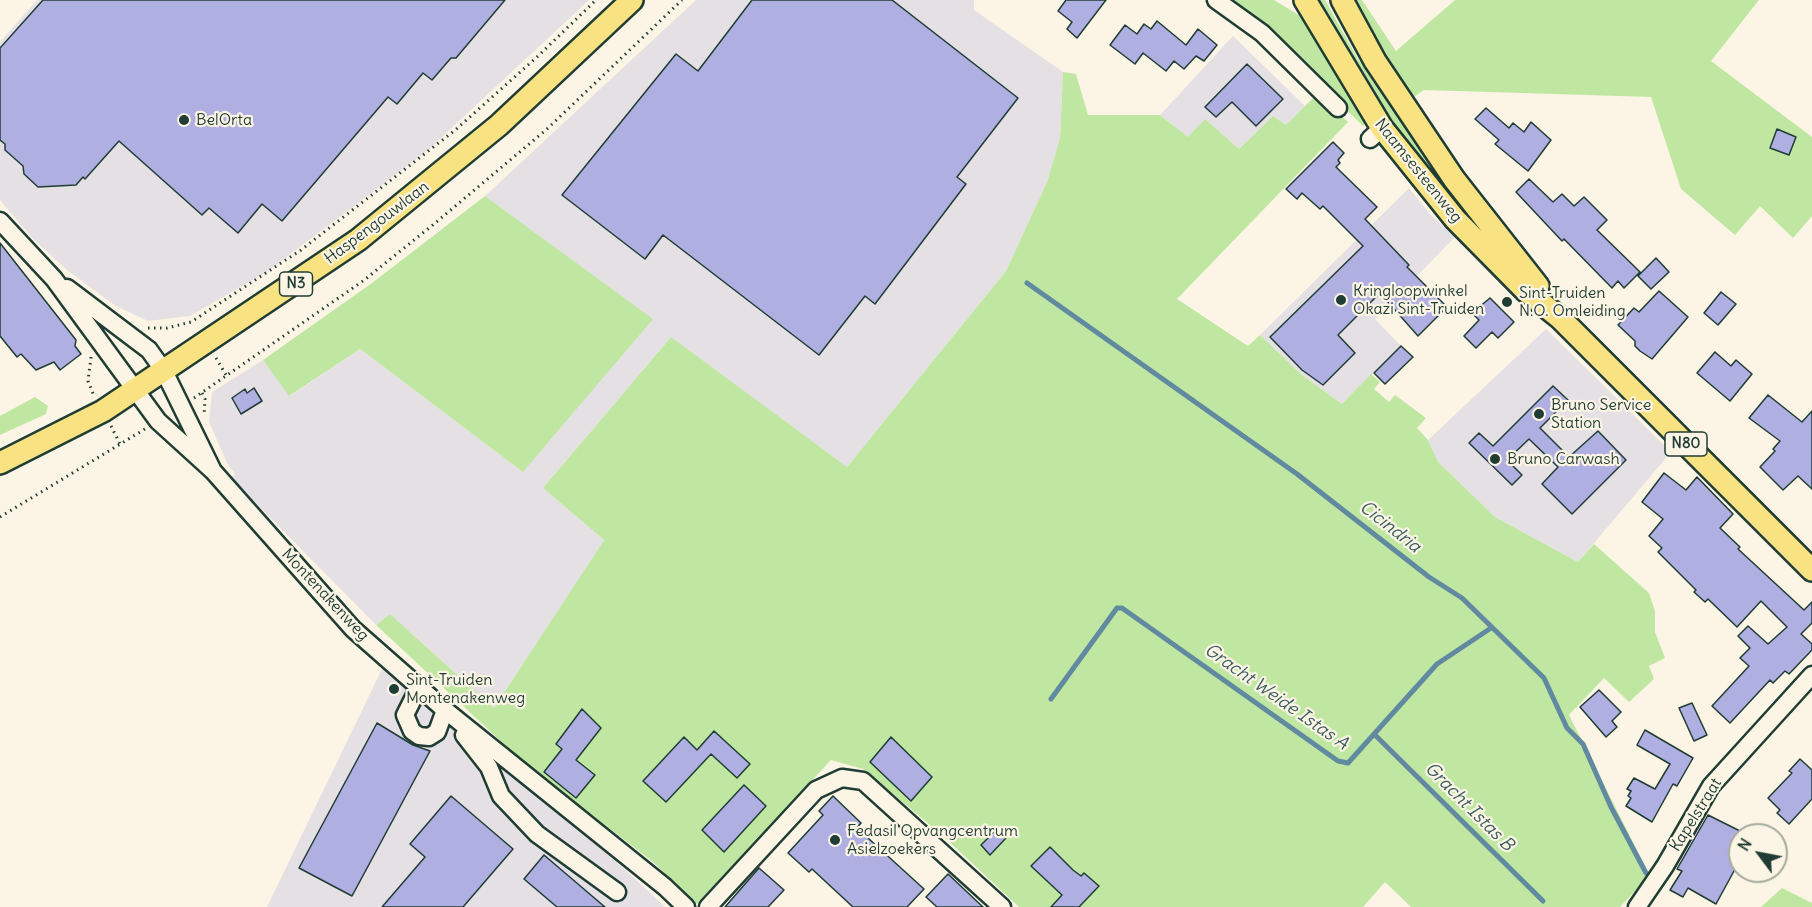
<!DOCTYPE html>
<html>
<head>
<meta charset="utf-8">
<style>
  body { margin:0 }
  #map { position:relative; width:1812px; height:907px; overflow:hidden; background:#fcf5e5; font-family:Delius,sans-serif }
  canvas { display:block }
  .north { position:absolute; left:1728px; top:823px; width:60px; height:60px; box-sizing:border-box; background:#fcf5e5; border:2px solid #a4ab9e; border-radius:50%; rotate:302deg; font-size:16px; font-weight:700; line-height:24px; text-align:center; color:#1f3d34 }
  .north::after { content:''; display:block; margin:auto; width:21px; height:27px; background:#1f3d34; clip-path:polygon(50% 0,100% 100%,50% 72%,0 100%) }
</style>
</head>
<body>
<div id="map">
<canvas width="1812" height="907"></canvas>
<div class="north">N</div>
</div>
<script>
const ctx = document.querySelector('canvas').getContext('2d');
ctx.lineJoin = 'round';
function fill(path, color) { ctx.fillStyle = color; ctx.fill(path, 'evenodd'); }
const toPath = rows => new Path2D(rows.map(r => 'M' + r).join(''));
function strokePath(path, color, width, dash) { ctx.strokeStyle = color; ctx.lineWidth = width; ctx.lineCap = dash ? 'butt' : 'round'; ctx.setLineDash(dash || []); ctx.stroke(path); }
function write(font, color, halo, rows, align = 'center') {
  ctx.font = font + ' Delius,sans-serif'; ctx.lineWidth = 4.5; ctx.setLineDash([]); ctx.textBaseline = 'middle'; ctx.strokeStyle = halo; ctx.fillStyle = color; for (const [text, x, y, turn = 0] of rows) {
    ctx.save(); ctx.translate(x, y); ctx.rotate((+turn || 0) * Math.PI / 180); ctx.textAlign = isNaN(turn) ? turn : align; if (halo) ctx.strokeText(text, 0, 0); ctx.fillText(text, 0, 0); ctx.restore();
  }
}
fill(toPath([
  [37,0,589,0,428,150,268,271,190,316,148,321,116,306,68,271,31,237,0,200,0,42],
  [696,0,974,0,974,10,1063,72,1060,138,1047,182,1006,271,847,467,670,338,543,488,604,540,494,708,390,614,376,625,231,478,235,474,227,463,209,422,212,392,263,360,290,396,360,349,523,472,652,319,485,196],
  [1233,36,1305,106,1286,125,1273,116,1239,149,1205,120,1188,137,1160,115],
  [1409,188,1430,214,1455,237,1375,319,1401,346,1342,404,1302,375,1260,335],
  [1546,329,1671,452,1578,562,1495,517,1438,462,1428,440],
  [382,669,619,864,665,907,267,907]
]), '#e5e0e4');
fill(toPath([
  [1226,0,1274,0,1302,17,1368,120,1363,126,1262,27],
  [1311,0,1325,0,1359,61,1376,71,1442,172,1430,181,1387,128],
  [1351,0,1362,0,1396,51,1455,0,1759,0,1711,61,1812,137,1812,216,1793,238,1760,206,1735,235,1681,189,1651,97,1424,90,1411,99],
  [1063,72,1076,74,1088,115,1160,115,1188,137,1205,119,1239,149,1273,116,1286,125,1317,94,1348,122,1177,299,1248,346,1260,335,1302,375,1342,404,1371,374,1380,382,1374,389,1389,402,1395,395,1426,418,1417,428,1428,440,1438,462,1495,517,1578,562,1594,544,1649,593,1655,611,1655,632,1665,658,1649,666,1654,679,1629,702,1604,678,1569,715,1645,866,1646,875,1639,887,1620,907,1411,907,1385,882,1363,907,1019,907,942,835,863,769,831,760,697,904,653,862,520,759,376,625,390,614,494,708,604,540,543,488,671,337,847,467,1006,271,1047,182,1060,138],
  [485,196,653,319,523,472,360,349,289,396,263,360,372,283],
  [35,397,48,406,46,414,0,435,0,416],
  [1782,888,1812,903,1812,907,1761,907]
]), '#bfe7a2');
strokePath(toPath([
  [1027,283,1297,474,1429,577,1462,598,1544,678,1567,728,1583,744,1611,807,1646,873],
  [1051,699,1117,608,1122,608,1338,761,1348,763,1437,664,1491,628],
  [1375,735,1543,901]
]), '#618aa0', 5);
const building = toPath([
  [43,0,505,0,456,58,451,58,432,80,423,73,397,104,388,97,282,221,262,204,238,233,209,208,202,215,119,141,85,179,83,177,76,185,38,187,24,174,23,166,5,150,5,144,0,140,0,48,43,0],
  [752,0,892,0,1018,98,957,177,966,184,875,304,865,296,819,355,663,235,645,259,562,195,676,54,698,71,752,0],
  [1066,0,1106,0,1077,38,1067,29,1072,22,1058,11,1066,0],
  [1157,21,1186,45,1198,29,1217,45,1204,61,1196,56,1184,69,1174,61,1166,71,1143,53,1135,64,1110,45,1125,25,1137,34,1144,24,1151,29,1157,21],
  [1247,64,1283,99,1256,126,1232,102,1216,117,1205,107,1247,64],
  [1486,108,1509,128,1513,123,1524,132,1531,122,1551,140,1528,171,1495,144,1499,140,1475,119,1486,108],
  [1777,129,1796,137,1789,155,1770,148,1777,129],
  [1333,142,1344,153,1338,160,1340,163,1336,167,1377,207,1365,219,1409,265,1407,267,1447,307,1418,336,1380,293,1338,335,1355,353,1323,385,1302,370,1270,337,1363,246,1323,206,1320,209,1302,193,1297,199,1286,189,1333,142],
  [1529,179,1553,202,1562,194,1574,206,1584,197,1607,220,1597,230,1640,272,1624,288,1618,281,1612,288,1564,239,1562,241,1516,192,1529,179],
  [0,243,76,340,75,346,81,354,60,370,54,362,36,370,21,354,17,357,0,336,0,243],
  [1656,258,1669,272,1651,289,1638,276,1656,258],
  [1659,291,1688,317,1652,359,1640,351,1635,346,1635,341,1618,325,1634,308,1639,312,1659,291],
  [1721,292,1736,304,1718,325,1704,313,1721,292],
  [1490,298,1514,322,1498,338,1492,332,1476,348,1464,336,1479,320,1472,313,1490,298],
  [1401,346,1413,357,1385,384,1374,373,1401,346],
  [1715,352,1731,366,1736,360,1752,374,1730,401,1697,373,1715,352],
  [1553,386,1568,400,1540,428,1569,457,1598,431,1626,460,1572,514,1542,484,1558,467,1529,439,1507,460,1522,475,1512,485,1469,443,1479,433,1493,446,1553,386],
  [254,388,262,401,241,414,232,398,245,389,247,393,254,388],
  [1768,395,1802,422,1812,411,1812,489,1798,476,1783,490,1760,467,1775,451,1773,449,1780,441,1749,418,1768,395],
  [1664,473,1686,490,1697,477,1733,514,1720,528,1740,547,1738,549,1804,610,1812,602,1812,623,1801,634,1812,644,1812,650,1789,674,1785,671,1773,683,1770,680,1730,723,1712,706,1749,666,1740,658,1750,648,1738,636,1748,626,1768,644,1787,627,1761,601,1737,627,1708,599,1705,602,1694,592,1696,590,1658,552,1662,548,1649,536,1663,519,1642,502,1664,473],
  [1599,690,1621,712,1612,721,1617,727,1606,737,1580,707,1599,690],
  [1692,703,1707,735,1694,741,1679,708,1692,703],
  [582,709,601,728,576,760,595,775,576,798,544,772,562,749,556,744,582,709],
  [377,723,413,745,430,751,352,896,299,868,377,723],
  [1645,730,1693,758,1677,786,1673,784,1652,822,1626,806,1631,798,1628,796,1631,791,1627,789,1634,778,1655,789,1670,764,1637,745,1645,730],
  [714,731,750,764,737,778,711,754,666,802,643,781,684,737,697,750,714,731],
  [891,737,932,777,911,801,870,762,891,737],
  [1800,759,1812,770,1812,799,1789,824,1777,813,1780,810,1768,798,1792,773,1789,771,1800,759],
  [744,785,766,806,724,852,702,830,744,785],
  [451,796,513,849,463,907,382,907,425,857,410,844,451,796],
  [833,796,861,823,857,828,924,889,907,907,853,907,812,869,809,872,788,853,823,815,819,811,833,796],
  [1708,815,1746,834,1740,835,1740,860,1716,904,1688,888,1683,897,1670,890,1682,871,1677,869,1708,815],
  [997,829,1006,838,990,855,981,845,997,829],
  [1050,847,1073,870,1081,876,1084,873,1099,886,1079,907,1051,907,1062,895,1031,866,1050,847],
  [544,855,592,896,605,907,557,907,524,879,544,855],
  [759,868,784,890,768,907,725,907,759,868],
  [948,874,983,907,937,907,926,897,948,874]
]);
fill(building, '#b0afe1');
strokePath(building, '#1f3d34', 1.5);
const minor = toPath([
  [1216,0,1262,33,1338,108],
  [1370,139,1382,128],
  [0,221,54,279,158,421,213,471,353,629,445,710,665,887,686,907],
  [67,288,149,350,164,371,212,469],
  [419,687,405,715,412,731,419,736,429,737,437,732,445,710],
  [464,735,489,767,501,796,537,834,617,892],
  [708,907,816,790,842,778,863,781,1002,907],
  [1637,907,1665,866,1711,786,1812,675]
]);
const major = toPath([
  [1305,0,1382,128,1455,219,1526,291,1560,318,1812,570],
  [1342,0,1375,61,1454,179,1538,286],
  [0,463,103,411,358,240,499,125,632,0]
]);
strokePath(minor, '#1f3d34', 21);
strokePath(major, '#1f3d34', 26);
strokePath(toPath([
  [148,328,167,328,191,322,301,250,454,131,536,58,596,0],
  [91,357,88,381,94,396],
  [216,358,226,375],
  [202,393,205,399,204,416],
  [194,398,363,281,434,224,547,129,682,0],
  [111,426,120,444],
  [0,517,145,429]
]), '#1f3d34', 3, [1.5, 4.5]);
strokePath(minor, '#fcf5e5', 16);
strokePath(major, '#f8e281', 21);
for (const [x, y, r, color] of [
  [184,120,6,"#1f3d34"],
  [1341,300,6,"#1f3d34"],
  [1507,302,6,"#1f3d34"],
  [1539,414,6,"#1f3d34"],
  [1495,459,6,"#1f3d34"],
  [394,689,6,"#1f3d34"],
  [835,840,6,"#1f3d34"]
]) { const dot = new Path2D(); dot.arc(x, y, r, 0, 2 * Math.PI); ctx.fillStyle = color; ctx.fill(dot); strokePath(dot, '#fcf5e5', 2); }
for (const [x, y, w] of [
  [296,284,33],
  [1686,444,42]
]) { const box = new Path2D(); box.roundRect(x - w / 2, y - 12, w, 24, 4.5); ctx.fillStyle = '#fcf5e5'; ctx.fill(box); strokePath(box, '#1f3d34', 1.5); }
write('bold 15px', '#1f3d34', null, [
  ["N3",296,284],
  ["N80",1686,444]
]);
write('16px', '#1f3d34', '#fcf5e5', [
  ["BelOrta",196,120],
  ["Kringloopwinkel",1353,291],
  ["Okazi Sint-Truiden",1353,309],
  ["Sint-Truiden",1519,293],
  ["N.O. Omleiding",1519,311],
  ["Bruno Service",1551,405],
  ["Station",1551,423],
  ["Bruno Carwash",1507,459],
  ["Sint-Truiden",406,680],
  ["Montenakenweg",406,698],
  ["Fedasil Opvangcentrum",847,831],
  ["Asielzoekers",847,849]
], 'left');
write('16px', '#1f3d34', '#fcf5e5', [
  ["Naamsesteenweg",1418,171,51],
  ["Haspengouwlaan",377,223,-37],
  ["Montenakenweg",325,595,47],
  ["Kapelstraat",1696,815,-58]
]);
write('italic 18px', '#3a5d61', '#fcf5e5', [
  ["Cicindria",1390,527,38],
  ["Gracht Weide Istas A",1276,697,35],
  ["Gracht Istas B",1469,807,45]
]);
</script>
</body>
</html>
